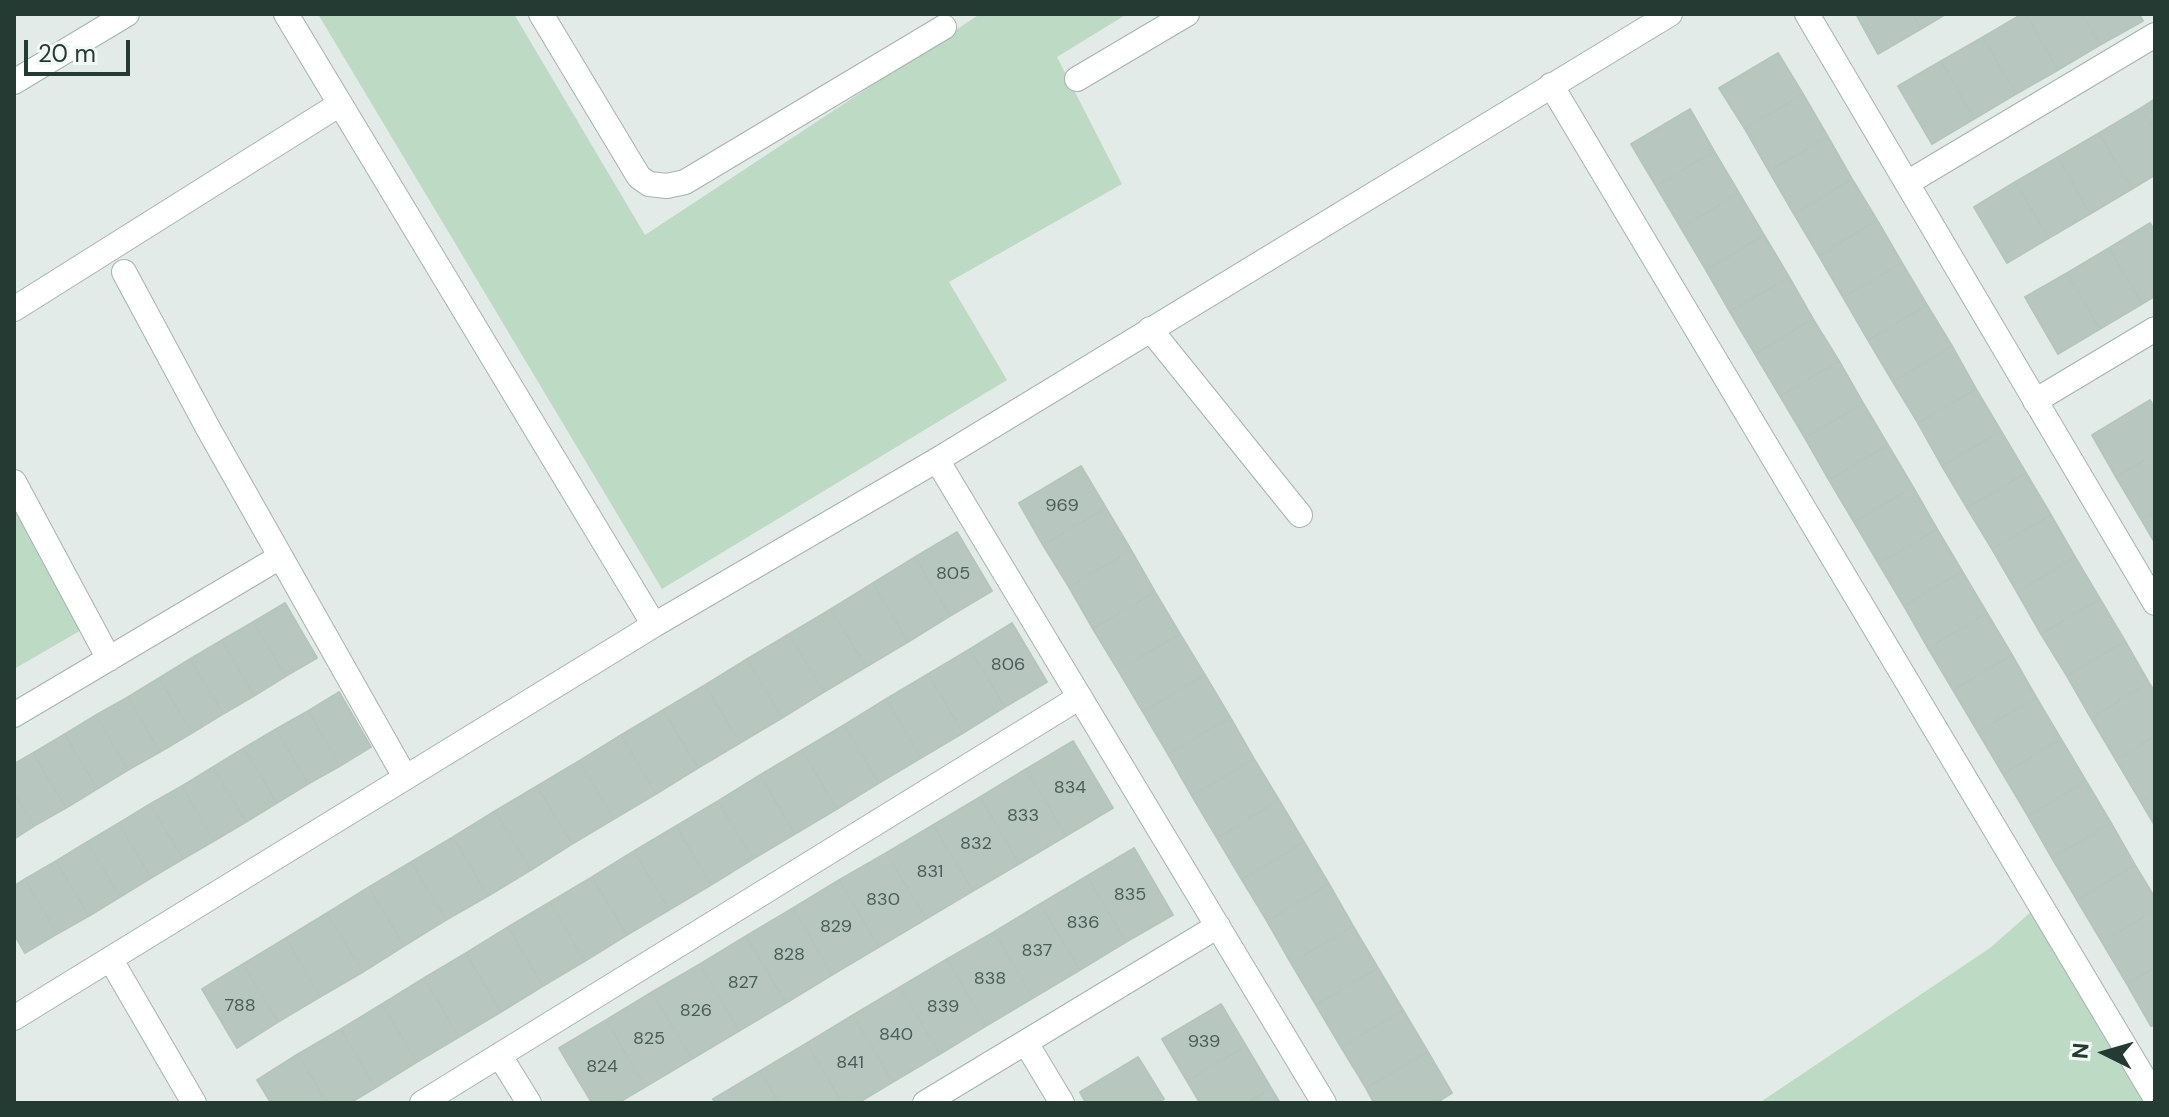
<!DOCTYPE html>
<html>
<head>
<meta charset="utf-8">
<style>
  body { margin:0 }
  #map { position:relative; width:2169px; height:1117px; overflow:hidden; background:#e2ebe7; font-family:"DM Sans",sans-serif }
  canvas { display:block }
  .frame { position:absolute; inset:0; border:16px solid #243b33; pointer-events:none }
  .north { position:absolute; left:2065px; top:1013px; width:80px; height:80px; -webkit-text-stroke:6px #f3f8f5; paint-order:stroke; rotate:275deg; font-size:22px; font-weight:700; line-height:32px; text-align:center; color:#243b33 }
  .north::after { content:''; display:block; margin:auto; width:28px; height:36px; background:#243b33; clip-path:polygon(50% 0,100% 100%,50% 72%,0 100%) }
  .scale { position:absolute; left:24px; top:40px; width:106px; height:36px; box-sizing:border-box; border:4px solid #243b33; border-top:0; padding-left:10px; font-size:24px; line-height:28px; white-space:nowrap; color:#243b33; -webkit-text-stroke:6px #f3f8f5; paint-order:stroke }
</style>
</head>
<body>
<div id="map">
<canvas width="2169" height="1117"></canvas>
<div class="frame"></div>
<div class="north">N</div>
<div class="scale">20 m</div>
</div>
<script>
const ctx = document.querySelector('canvas').getContext('2d');
ctx.lineJoin = 'round';
function fill(path, color) { ctx.fillStyle = color; ctx.fill(path, 'evenodd'); }
const toPath = rows => new Path2D(rows.map(r => 'M' + r).join(''));
function strokePath(path, color, width, dash) { ctx.strokeStyle = color; ctx.lineWidth = width; ctx.lineCap = dash ? 'butt' : 'round'; ctx.setLineDash(dash || []); ctx.stroke(path); }
function write(font, color, halo, rows, align = 'center') {
  ctx.font = font + ' "DM Sans",sans-serif'; ctx.lineWidth = 7; ctx.setLineDash([]); ctx.textBaseline = 'middle'; ctx.strokeStyle = halo; ctx.fillStyle = color; for (const [text, x, y, turn = 0] of rows) {
    ctx.save(); ctx.translate(x, y); ctx.rotate((+turn || 0) * Math.PI / 180); ctx.textAlign = isNaN(turn) ? turn : align; if (halo) ctx.strokeText(text, 0, 0); ctx.fillText(text, 0, 0); ctx.restore();
  }
}
fill(toPath([
  [318,14,514,14,645,235,980,14,1127,14,1057,57,1122,184,949,282,1007,380,662,589],
  [14,509,83,629,14,669],
  [2040,904,2155,1103,1759,1103,1990,948]
]), '#bddac4');
const building = toPath([
  [1856,14,1912,14,1921,29,1878,54,1856,14],
  [1912,14,1946,14,1921,29,1912,14],
  [2022,14,2026,14,2058,70,2016,94,1983,37,2022,14],
  [2026,14,2082,14,2100,45,2058,70,2026,14],
  [2082,14,2139,14,2143,21,2100,45,2082,14],
  [1983,37,2016,94,1974,119,1941,61,1983,37],
  [1778,53,1803,94,1745,129,1719,88,1778,53],
  [1941,61,1974,119,1932,144,1898,86,1941,61],
  [1803,94,1828,137,1769,171,1745,129,1803,94],
  [2155,99,2155,132,2141,108,2155,99],
  [2141,108,2155,132,2155,175,2132,189,2099,133,2141,108],
  [1690,109,1714,151,1656,186,1631,144,1690,109],
  [2099,133,2132,189,2090,214,2058,157,2099,133],
  [1828,137,1852,179,1794,214,1769,171,1828,137],
  [1714,151,1739,193,1681,228,1656,186,1714,151],
  [2058,157,2090,214,2049,238,2015,182,2058,157],
  [1852,179,1877,220,1819,256,1794,214,1852,179],
  [2015,182,2049,238,2007,263,1974,207,2015,182],
  [1739,193,1764,235,1706,270,1681,228,1739,193],
  [1877,220,1902,263,1843,297,1819,256,1877,220],
  [2150,223,2155,231,2155,296,2142,304,2109,248,2150,223],
  [1764,235,1789,277,1730,312,1706,270,1764,235],
  [2109,248,2142,304,2100,329,2067,273,2109,248],
  [1902,263,1927,305,1868,340,1843,297,1902,263],
  [2067,273,2100,329,2058,354,2025,297,2067,273],
  [1789,277,1813,319,1755,354,1730,312,1789,277],
  [1927,305,1952,346,1893,382,1868,340,1927,305],
  [1813,319,1839,361,1780,396,1755,354,1813,319],
  [1952,346,1976,389,1918,423,1893,382,1952,346],
  [1839,361,1863,403,1805,438,1780,396,1839,361],
  [1976,389,2001,431,1942,466,1918,423,1976,389],
  [2150,400,2155,409,2155,454,2116,477,2092,435,2150,400],
  [1863,403,1888,445,1829,480,1805,438,1863,403],
  [2001,431,2026,473,1967,508,1942,466,2001,431],
  [1888,445,1913,487,1854,522,1829,480,1888,445],
  [2155,454,2155,511,2141,519,2116,477,2155,454],
  [1081,466,1106,508,1043,545,1019,503,1081,466],
  [2026,473,2051,515,1992,549,1967,508,2026,473],
  [1913,487,1937,529,1879,564,1854,522,1913,487],
  [1106,508,1131,550,1069,587,1043,545,1106,508],
  [2155,511,2155,543,2141,519,2155,511],
  [2051,515,2075,557,2017,592,1992,549,2051,515],
  [1937,529,1962,571,1904,606,1879,564,1937,529],
  [957,532,992,591,950,616,915,557,957,532],
  [1131,550,1155,592,1093,629,1069,587,1131,550],
  [915,557,950,616,908,642,873,583,915,557],
  [2075,557,2100,599,2041,634,2017,592,2075,557],
  [1962,571,1987,613,1928,648,1904,606,1962,571],
  [873,583,908,642,866,667,831,609,873,583],
  [1155,592,1180,634,1118,670,1093,629,1155,592],
  [2100,599,2125,641,2067,676,2041,634,2100,599],
  [285,603,317,658,286,676,253,622,285,603],
  [831,609,866,667,824,692,789,634,831,609],
  [1987,613,2012,655,1953,690,1928,648,1987,613],
  [253,622,286,676,254,696,222,640,253,622],
  [1012,623,1047,682,1005,707,970,649,1012,623],
  [789,634,824,692,782,718,747,659,789,634],
  [1180,634,1205,675,1143,712,1118,670,1180,634],
  [222,640,254,696,223,714,190,659,222,640],
  [2125,641,2149,683,2091,718,2067,676,2125,641],
  [970,649,1005,707,963,733,928,674,970,649],
  [2012,655,2036,697,1978,732,1953,690,2012,655],
  [190,659,223,714,192,733,159,678,190,659],
  [747,659,782,718,740,743,705,685,747,659],
  [928,674,963,733,921,758,886,699,928,674],
  [1205,675,1230,717,1168,754,1143,712,1205,675],
  [159,678,192,733,160,752,128,697,159,678],
  [2149,683,2155,692,2155,736,2116,760,2091,718,2149,683],
  [705,685,740,743,698,768,663,710,705,685],
  [339,692,371,747,340,766,308,711,339,692],
  [128,697,160,752,128,770,96,715,128,697],
  [2036,697,2061,739,2003,774,1978,732,2036,697],
  [886,699,921,758,879,783,844,725,886,699],
  [663,710,698,768,656,794,621,735,663,710],
  [308,711,340,766,308,784,276,729,308,711],
  [96,715,128,770,97,789,65,734,96,715],
  [1230,717,1254,759,1192,796,1168,754,1230,717],
  [844,725,879,783,837,809,802,750,844,725],
  [276,729,308,784,277,803,244,748,276,729],
  [65,734,97,789,66,808,33,753,65,734],
  [621,735,656,794,614,819,579,761,621,735],
  [2155,736,2155,793,2141,802,2116,760,2155,736],
  [2061,739,2086,781,2028,816,2003,774,2061,739],
  [1073,741,1113,808,1066,836,1026,769,1073,741],
  [244,748,277,803,246,822,213,767,244,748],
  [802,750,837,809,795,834,760,775,802,750],
  [33,753,66,808,34,826,14,793,14,764,33,753],
  [1254,759,1279,800,1217,838,1192,796,1254,759],
  [579,761,614,819,572,844,537,786,579,761],
  [213,767,246,822,214,841,182,786,213,767],
  [1026,769,1066,836,1019,864,980,797,1026,769],
  [760,775,795,834,753,859,718,801,760,775],
  [2086,781,2111,823,2052,858,2028,816,2086,781],
  [182,786,214,841,183,859,150,804,182,786],
  [537,786,572,844,531,870,495,811,537,786],
  [14,793,34,826,14,839,14,793],
  [2155,793,2155,826,2141,802,2155,793],
  [980,797,1019,864,973,891,933,825,980,797],
  [1279,800,1304,842,1242,880,1217,838,1279,800],
  [718,801,753,859,711,885,676,826,718,801],
  [150,804,183,859,151,878,119,823,150,804],
  [495,811,531,870,488,896,453,837,495,811],
  [119,823,151,878,120,897,87,842,119,823],
  [2111,823,2135,865,2077,900,2052,858,2111,823],
  [933,825,973,891,926,919,886,853,933,825],
  [676,826,711,885,669,910,634,851,676,826],
  [453,837,488,896,446,920,411,862,453,837],
  [87,842,120,897,89,916,56,861,87,842],
  [1304,842,1329,884,1267,921,1242,880,1304,842],
  [1134,848,1173,915,1126,942,1087,876,1134,848],
  [634,851,669,910,627,935,592,877,634,851],
  [886,853,926,919,879,947,839,880,886,853],
  [56,861,89,916,57,934,25,879,56,861],
  [411,862,446,920,404,946,369,887,411,862],
  [2135,865,2155,898,2155,910,2102,942,2077,900,2135,865],
  [1087,876,1126,942,1080,970,1040,904,1087,876],
  [592,877,627,935,585,961,550,902,592,877],
  [25,879,57,934,25,953,14,934,14,886,25,879],
  [839,880,879,947,832,975,793,908,839,880],
  [1329,884,1353,926,1291,963,1267,921,1329,884],
  [369,887,404,946,363,972,327,913,369,887],
  [550,902,585,961,543,986,508,927,550,902],
  [1040,904,1080,970,1033,998,994,932,1040,904],
  [793,908,832,975,786,1003,746,936,793,908],
  [2155,910,2155,967,2127,984,2102,942,2155,910],
  [327,913,363,972,320,997,286,938,327,913],
  [1353,926,1378,968,1316,1005,1291,963,1353,926],
  [508,927,543,986,501,1012,466,953,508,927],
  [994,932,1033,998,986,1026,947,959,994,932],
  [746,936,786,1003,739,1031,700,964,746,936],
  [286,938,320,997,278,1022,243,964,286,938],
  [466,953,501,1012,459,1037,424,978,466,953],
  [947,959,986,1026,940,1054,900,987,947,959],
  [243,964,278,1022,237,1048,202,989,243,964],
  [700,964,739,1031,692,1059,652,992,700,964],
  [2155,967,2155,1024,2151,1026,2127,984,2155,967],
  [1378,968,1403,1010,1341,1047,1316,1005,1378,968],
  [424,978,459,1037,417,1062,382,1004,424,978],
  [900,987,940,1054,893,1082,853,1015,900,987],
  [652,992,692,1059,645,1087,606,1020,652,992],
  [382,1004,417,1062,375,1088,341,1029,382,1004],
  [1221,1004,1246,1046,1187,1081,1162,1039,1221,1004],
  [1403,1010,1428,1052,1366,1088,1341,1047,1403,1010],
  [853,1015,893,1082,858,1103,842,1103,807,1043,853,1015],
  [606,1020,645,1087,618,1103,592,1103,559,1048,606,1020],
  [341,1029,375,1088,350,1103,327,1103,298,1054,341,1029],
  [807,1043,842,1103,779,1103,760,1071,807,1043],
  [1246,1046,1271,1088,1247,1103,1200,1103,1187,1081,1246,1046],
  [1428,1052,1452,1093,1436,1103,1374,1103,1366,1088,1428,1052],
  [298,1054,327,1103,271,1103,257,1080,298,1054],
  [1138,1057,1164,1099,1158,1103,1086,1103,1080,1092,1138,1057],
  [760,1071,779,1103,715,1103,713,1099,760,1071],
  [1271,1088,1280,1103,1247,1103,1271,1088]
]);
fill(building, '#b8c6c0');
strokePath(building, '#b5c4bd', 2);
const minor = toPath([
  [286,14,654,625],
  [541,14,639,177,649,184,667,186,685,182,944,27],
  [1807,14,2155,603],
  [1077,79,1187,14],
  [14,82,127,14],
  [1551,85,2155,1097],
  [1907,183,2155,35],
  [124,272,209,430,405,777],
  [14,309,340,104],
  [1150,329,1300,515],
  [2035,401,2155,329],
  [937,460,1324,1103],
  [14,482,109,659],
  [14,715,280,557],
  [111,960,194,1103],
  [14,1018,654,625,937,460,1670,14],
  [1026,1043,1062,1103],
  [500,1056,529,1103],
  [422,1103,1080,697],
  [925,1103,1218,926]
]);
strokePath(minor, '#a5b3ad', 26);
strokePath(minor, '#fff', 24);
write('18px', '#495e56', null, [
  ["969",1062,506],
  ["805",953,574],
  ["806",1008,665],
  ["834",1070,788],
  ["833",1023,816],
  ["832",976,844],
  ["831",930,872],
  ["835",1130,895],
  ["830",883,900],
  ["836",1083,923],
  ["829",836,927],
  ["837",1037,951],
  ["828",789,955],
  ["838",990,979],
  ["827",743,983],
  ["788",240,1006],
  ["839",943,1007],
  ["826",696,1011],
  ["840",896,1035],
  ["825",649,1039],
  ["939",1204,1042],
  ["841",850,1063],
  ["824",602,1067]
]);
</script>
</body>
</html>
